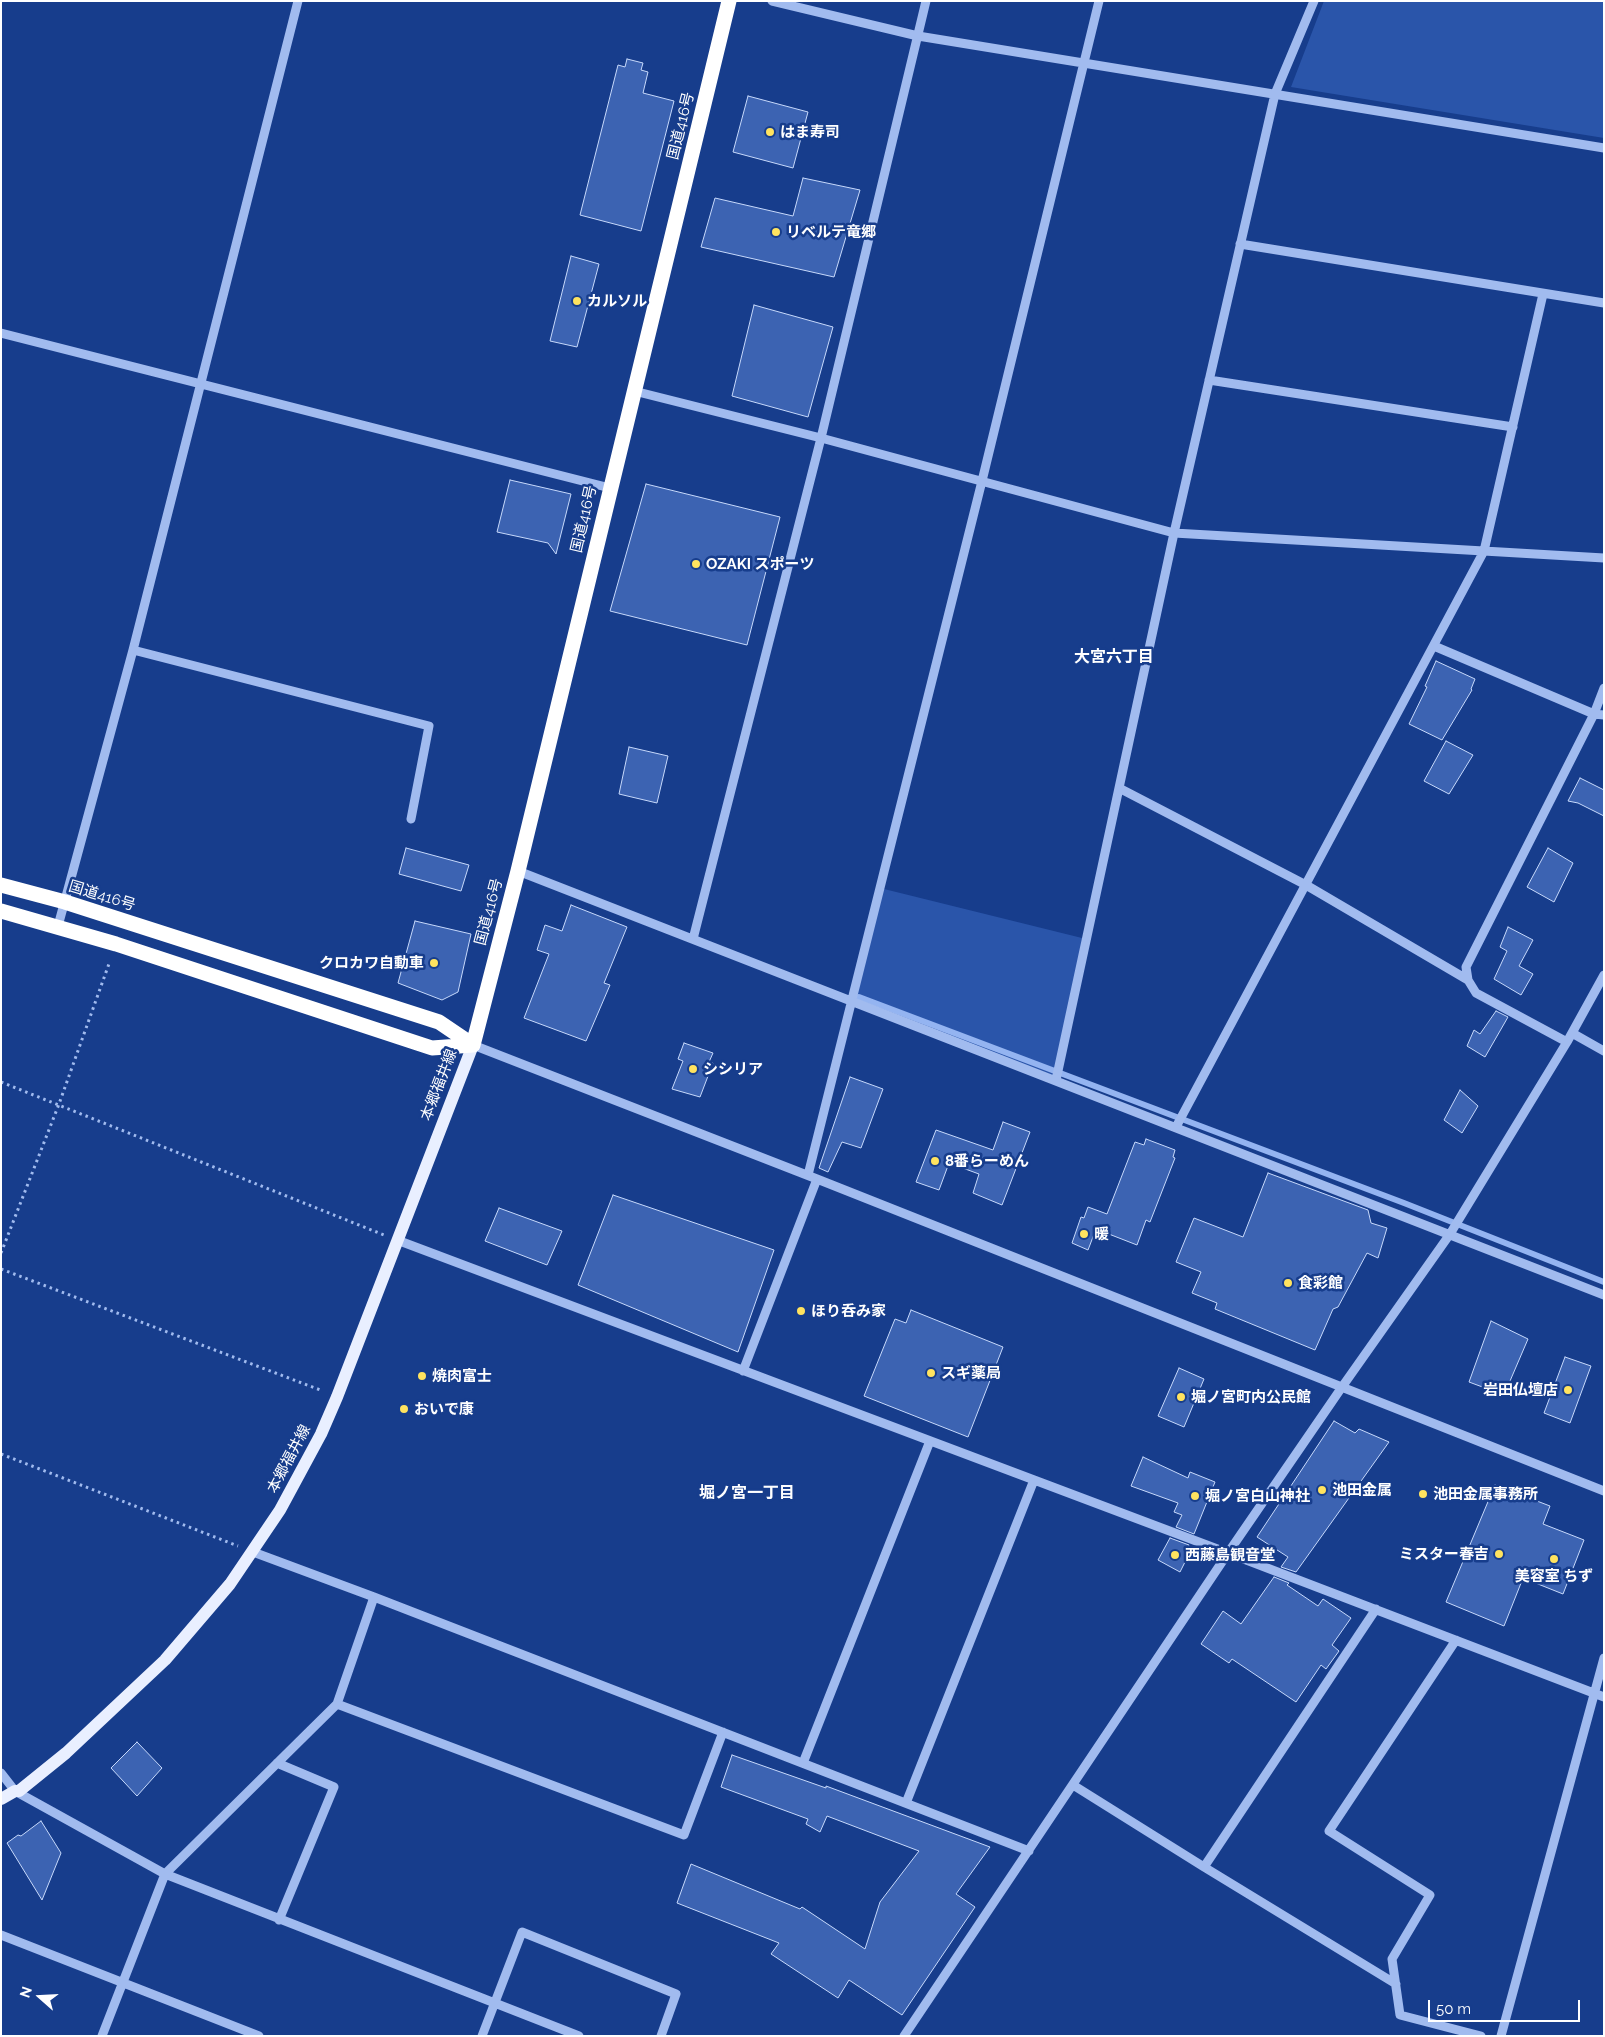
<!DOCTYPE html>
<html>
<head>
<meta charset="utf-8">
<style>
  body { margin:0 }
  #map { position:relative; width:1605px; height:2037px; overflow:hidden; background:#173d8c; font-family:Raleway,sans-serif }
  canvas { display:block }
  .frame { position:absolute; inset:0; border:2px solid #fff; pointer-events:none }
  .north { position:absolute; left:15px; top:1972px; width:50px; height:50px; -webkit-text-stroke:4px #173d8c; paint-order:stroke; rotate:289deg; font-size:14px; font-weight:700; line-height:20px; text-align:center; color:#fff }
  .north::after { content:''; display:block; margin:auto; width:18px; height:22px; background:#fff; clip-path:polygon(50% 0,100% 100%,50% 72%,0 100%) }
  .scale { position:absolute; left:1428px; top:2000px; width:152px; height:22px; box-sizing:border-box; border:2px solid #fff; border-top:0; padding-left:6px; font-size:15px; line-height:18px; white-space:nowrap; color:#fff; -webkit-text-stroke:4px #173d8c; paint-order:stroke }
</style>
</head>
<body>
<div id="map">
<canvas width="1605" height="2037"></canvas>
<div class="frame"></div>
<div class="north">N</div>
<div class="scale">50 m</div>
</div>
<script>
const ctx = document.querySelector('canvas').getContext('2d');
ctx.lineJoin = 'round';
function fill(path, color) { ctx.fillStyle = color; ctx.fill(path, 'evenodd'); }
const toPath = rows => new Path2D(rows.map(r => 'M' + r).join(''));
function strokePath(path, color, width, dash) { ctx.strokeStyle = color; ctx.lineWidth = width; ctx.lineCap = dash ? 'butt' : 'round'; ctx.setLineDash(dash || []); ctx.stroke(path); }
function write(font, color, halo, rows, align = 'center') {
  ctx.font = font + ' Raleway,"Noto Sans JP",sans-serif'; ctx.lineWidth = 5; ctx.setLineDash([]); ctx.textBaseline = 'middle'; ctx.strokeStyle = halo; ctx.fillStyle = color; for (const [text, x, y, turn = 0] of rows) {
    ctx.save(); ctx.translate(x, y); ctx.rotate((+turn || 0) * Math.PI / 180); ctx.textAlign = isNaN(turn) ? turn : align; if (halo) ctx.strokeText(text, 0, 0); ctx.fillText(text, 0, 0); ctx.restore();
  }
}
fill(toPath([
  [1324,1,1604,1,1604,138,1291,87],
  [880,888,1086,939,1056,1080,851,1001]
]), '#2a55aa');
strokePath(toPath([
  [859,997,1404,1203,1604,1282]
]), '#94b4f1', 6);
const building = toPath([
  [627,59,643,63,641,70,648,72,643,93,674,101,641,231,580,215,618,65,625,67,627,59],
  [748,96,808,112,793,168,733,152,748,96],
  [803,178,860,190,834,277,701,247,715,198,793,216,803,178],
  [571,256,599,264,577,347,550,341,571,256],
  [754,305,833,327,808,417,732,396,754,305],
  [510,480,571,494,556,554,548,543,497,532,510,480],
  [646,484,780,517,747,645,610,611,646,484],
  [1436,661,1475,679,1471,689,1472,690,1442,740,1409,724,1427,687,1425,686,1436,661],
  [1446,741,1473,755,1449,794,1424,781,1446,741],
  [629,747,668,756,657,803,619,794,629,747],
  [1580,778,1604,790,1604,816,1578,803,1568,801,1580,778],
  [406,848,469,865,461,891,399,874,406,848],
  [1548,848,1573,863,1554,902,1527,887,1548,848],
  [571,905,627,927,604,983,610,985,586,1041,524,1018,549,954,537,950,545,925,562,931,571,905],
  [415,921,471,934,458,992,442,1000,398,983,415,921],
  [1508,927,1533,940,1519,966,1533,974,1521,995,1494,979,1507,951,1500,947,1508,927],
  [1496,1011,1508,1017,1485,1057,1467,1046,1474,1030,1480,1034,1496,1011],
  [684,1043,713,1053,709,1062,713,1063,700,1097,672,1089,683,1061,678,1059,684,1043],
  [850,1077,883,1089,861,1148,842,1142,828,1172,819,1168,850,1077],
  [1460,1090,1478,1106,1462,1133,1444,1120,1460,1090],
  [1003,1122,1030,1132,1002,1205,973,1193,979,1174,949,1163,939,1190,916,1182,936,1130,993,1150,1003,1122],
  [1146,1139,1175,1150,1173,1157,1175,1158,1150,1222,1146,1220,1137,1245,1096,1229,1088,1250,1072,1243,1081,1217,1084,1218,1088,1207,1107,1214,1135,1142,1144,1145,1146,1139],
  [1268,1173,1368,1210,1371,1223,1387,1228,1378,1258,1367,1253,1338,1307,1333,1309,1315,1350,1215,1309,1217,1303,1192,1293,1201,1272,1176,1262,1194,1218,1243,1237,1268,1173],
  [613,1195,774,1250,738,1352,578,1285,613,1195],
  [499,1208,562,1231,547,1265,485,1241,499,1208],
  [911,1310,1003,1347,968,1437,864,1396,895,1319,906,1323,911,1310],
  [1491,1321,1528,1339,1504,1395,1469,1382,1491,1321],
  [1565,1357,1591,1366,1570,1423,1544,1413,1565,1357],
  [1179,1368,1204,1379,1184,1427,1158,1416,1179,1368],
  [1334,1421,1355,1433,1359,1429,1389,1442,1296,1572,1281,1567,1288,1557,1257,1537,1334,1421],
  [1143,1457,1188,1478,1190,1472,1215,1482,1194,1534,1176,1527,1182,1515,1174,1512,1178,1503,1131,1486,1143,1457],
  [1495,1485,1550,1506,1543,1524,1584,1540,1563,1594,1523,1578,1504,1626,1446,1602,1495,1485],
  [1170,1538,1189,1545,1188,1548,1191,1550,1180,1572,1158,1560,1170,1538],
  [1274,1577,1289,1583,1287,1585,1318,1606,1323,1599,1351,1618,1332,1645,1339,1651,1326,1669,1321,1665,1296,1702,1232,1659,1229,1663,1201,1644,1223,1611,1241,1624,1274,1577],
  [137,1742,162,1768,137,1796,111,1768,137,1742],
  [732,1755,826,1788,826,1786,990,1847,956,1894,975,1907,902,2015,849,1980,838,1998,771,1954,779,1943,677,1903,691,1864,800,1909,802,1907,865,1949,880,1902,919,1851,827,1816,820,1832,806,1824,808,1819,721,1787,732,1755],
  [41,1821,61,1853,42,1900,7,1843,18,1835,21,1836,41,1821]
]);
fill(building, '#3c63b2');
strokePath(building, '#c7d9fb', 1);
strokePath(toPath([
  [1,1082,384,1235],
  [1,1253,59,1104,110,961],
  [1,1269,323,1391],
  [1,1454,238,1546]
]), '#a1bbef', 3, [2.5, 4]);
strokePath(toPath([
  [772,1,918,36,1604,148],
  [1240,244,1604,303],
  [1,333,610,488],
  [1209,380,1513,427],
  [634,391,821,438,1174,533,1604,558],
  [1434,646,1594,714,1604,715],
  [133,650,429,726,411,819],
  [1119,788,1306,885,1468,980],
  [518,871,1604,1295],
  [58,926,133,650,298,1],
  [693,939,821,438,926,1],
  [1572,1033,1604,1051],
  [1567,1042,1476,993,1468,980,1466,967,1594,714,1604,688],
  [473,1045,817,1179,1604,1491],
  [1056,1080,1174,533,1275,94,1314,1],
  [1176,1127,1484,551,1543,294],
  [808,1175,982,481,1099,1],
  [397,1240,1228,1553,1604,1697],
  [743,1371,817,1179],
  [253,1552,374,1597,1029,1851],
  [1376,1609,1204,1867,1396,1984],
  [1456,1640,1329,1831,1430,1895,1392,1959,1400,2015,1481,2036],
  [337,1704,684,1835,723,1732],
  [277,1763,334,1787,279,1920],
  [803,1763,930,1441],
  [1,1773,15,1791,165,1874,579,2036],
  [1073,1785,1204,1867],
  [906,1803,1034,1480],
  [1,1935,259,2036],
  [102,2036,165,1874,337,1704,374,1597],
  [482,2036,522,1932,676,1994,661,2036],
  [904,2036,1228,1553,1342,1387,1450,1234,1567,1042,1604,975],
  [1501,2036,1604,1658]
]), '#a1bbef', 9);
strokePath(toPath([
  [1,1799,15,1791,19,1791,66,1753,165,1660,230,1584,280,1510,321,1434,337,1397,473,1045]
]), '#e9efff', 12);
strokePath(toPath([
  [1,885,65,902,439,1022,473,1045],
  [1,911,116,944,432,1048,473,1045],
  [473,1045,518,871,729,1]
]), '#fff', 15);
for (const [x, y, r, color] of [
  [770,132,5,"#ffe35f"],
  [776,232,5,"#ffe35f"],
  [577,301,5,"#ffe35f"],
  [696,564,5,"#ffe35f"],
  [434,963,5,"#ffe35f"],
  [693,1069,5,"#ffe35f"],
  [935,1161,5,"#ffe35f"],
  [1084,1234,5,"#ffe35f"],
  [1288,1283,5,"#ffe35f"],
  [801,1311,5,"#ffe35f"],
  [931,1373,5,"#ffe35f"],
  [422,1376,5,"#ffe35f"],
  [1568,1390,5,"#ffe35f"],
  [1181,1397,5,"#ffe35f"],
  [404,1409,5,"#ffe35f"],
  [1322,1490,5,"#ffe35f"],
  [1423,1494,5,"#ffe35f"],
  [1195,1496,5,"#ffe35f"],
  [1499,1554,5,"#ffe35f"],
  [1175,1555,5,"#ffe35f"],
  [1554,1559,5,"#ffe35f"]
]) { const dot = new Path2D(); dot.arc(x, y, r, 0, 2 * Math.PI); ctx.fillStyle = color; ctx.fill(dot); strokePath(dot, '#173d8c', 2); }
write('15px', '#fff', '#173d8c', [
  ["国道416号",681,126,-76],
  ["国道416号",584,519,-77],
  ["国道416号",102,896,17],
  ["国道416号",489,912,-75],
  ["本郷福井線",439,1085,-69],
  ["本郷福井線",289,1459,-62]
]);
write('bold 15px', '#fff', '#173d8c', [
  ["はま寿司",780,132],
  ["リベルテ竜郷",786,232],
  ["カルソル",587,301],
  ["OZAKI スポーツ",706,564],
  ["クロカワ自動車",424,963,"right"],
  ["シシリア",703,1069],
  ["8番らーめん",945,1161],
  ["暖",1094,1234],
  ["食彩館",1298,1283],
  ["ほり呑み家",811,1311],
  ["スギ薬局",941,1373],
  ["焼肉富士",432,1376],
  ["岩田仏壇店",1558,1390,"right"],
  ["堀ノ宮町内公民館",1191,1397],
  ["おいで康",414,1409],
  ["池田金属",1332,1490],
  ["池田金属事務所",1433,1494],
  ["堀ノ宮白山神社",1205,1496],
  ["ミスター春吉",1489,1554,"right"],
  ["西藤島観音堂",1185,1555],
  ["美容室 ちず",1554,1576,"center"]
], 'left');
write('bold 16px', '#fff', '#173d8c', [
  ["大宮六丁目",1114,657],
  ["堀ノ宮一丁目",747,1493]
]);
</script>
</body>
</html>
